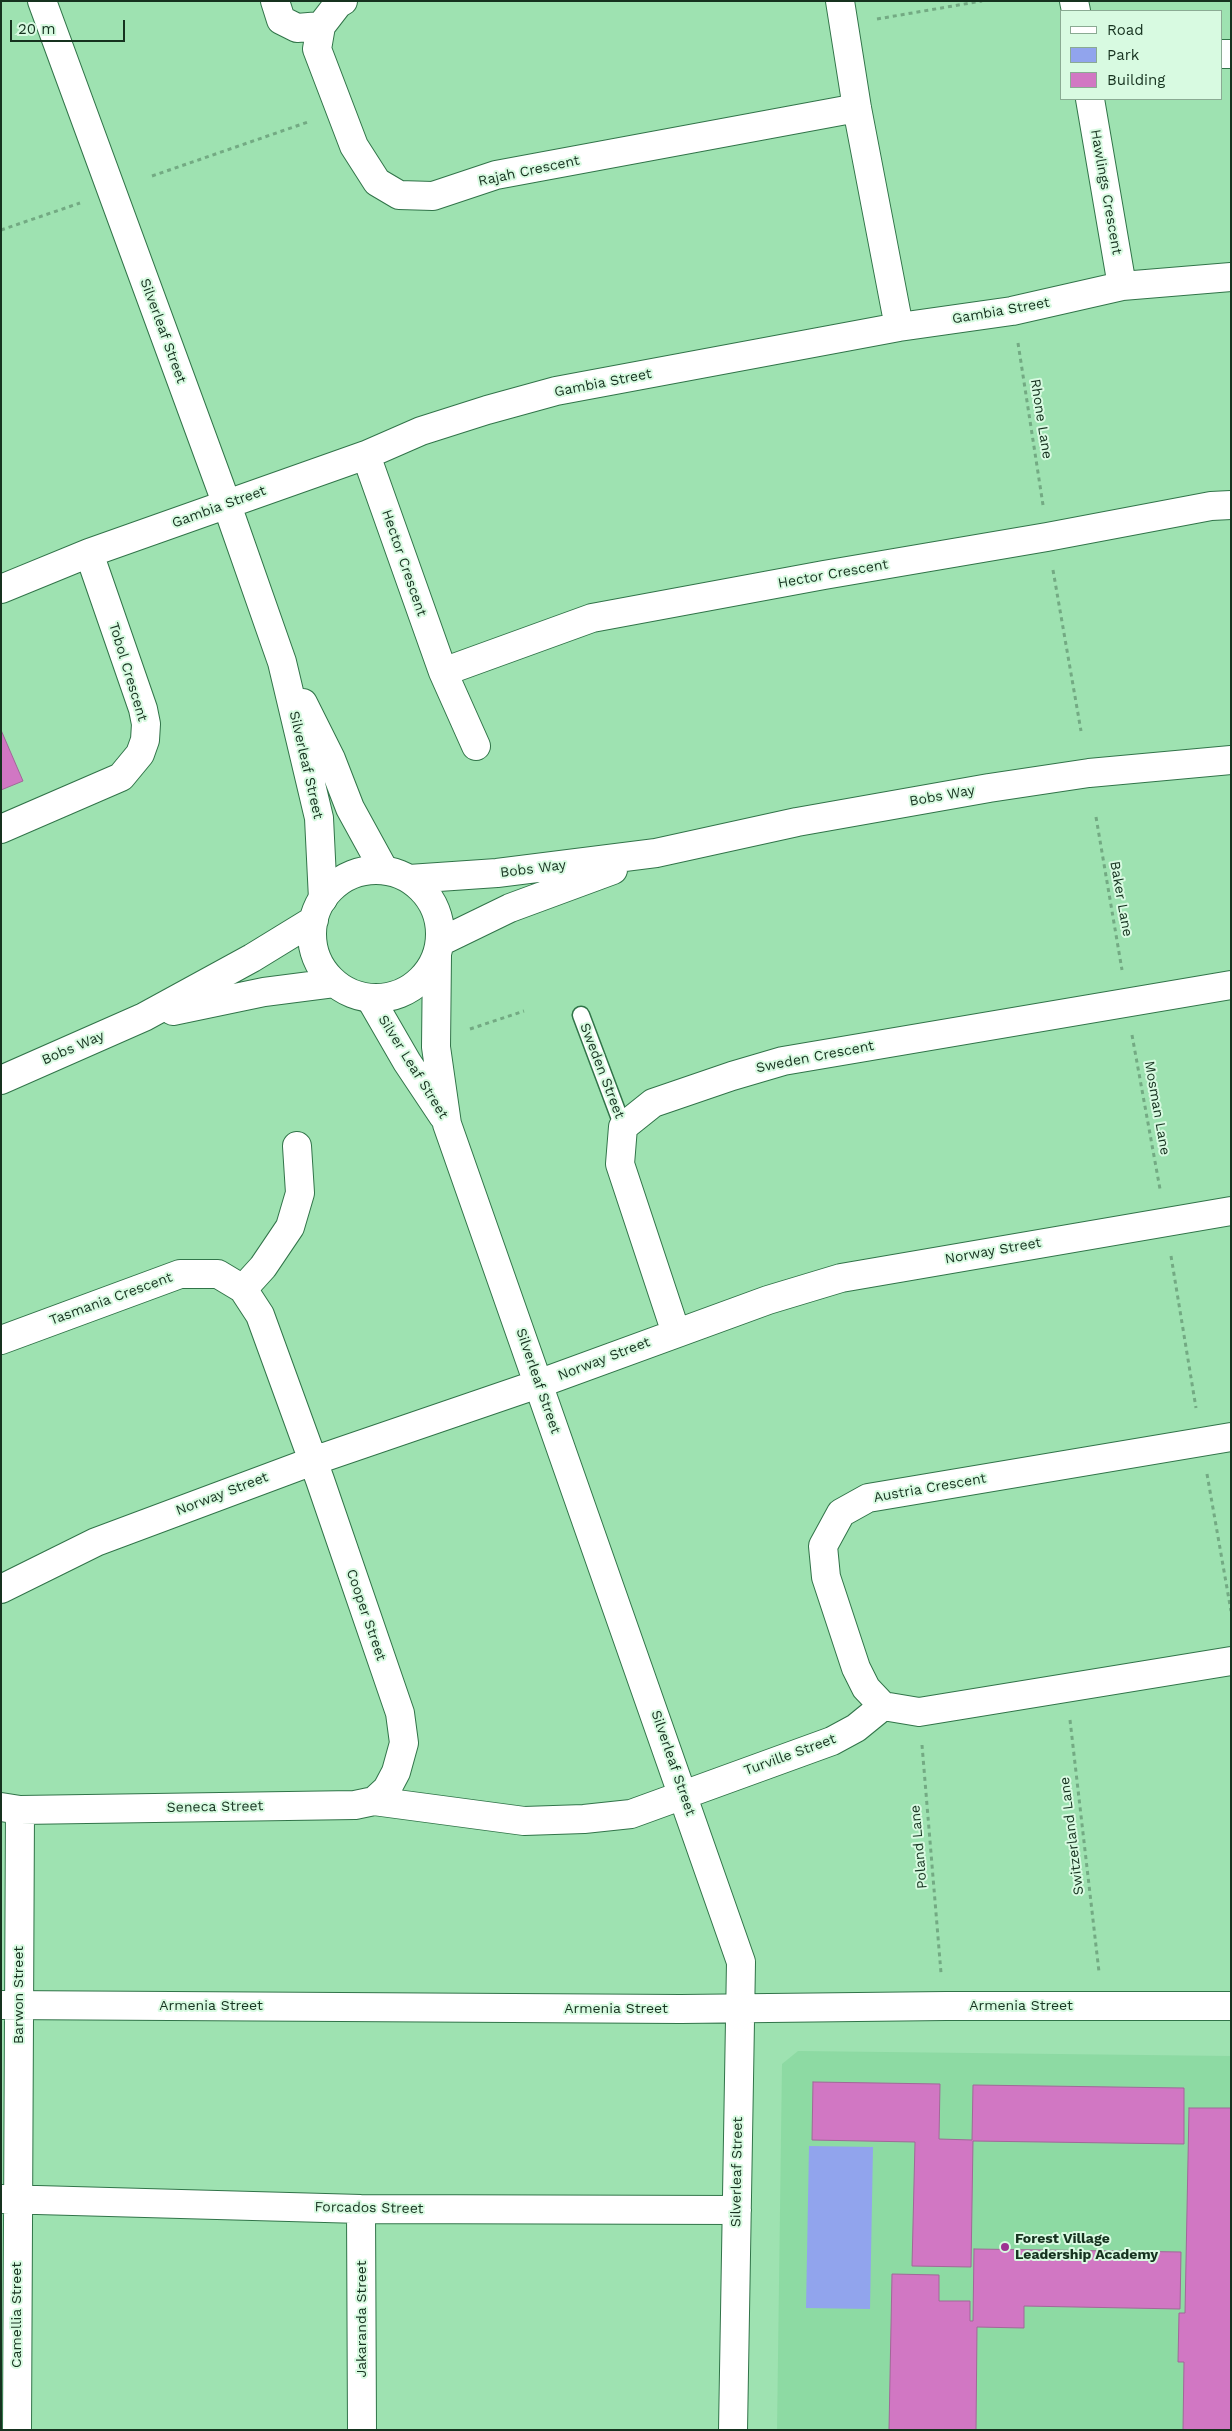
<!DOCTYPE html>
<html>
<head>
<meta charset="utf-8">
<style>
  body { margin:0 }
  #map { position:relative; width:1232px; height:2431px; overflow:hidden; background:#9ee2b1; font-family:"Work Sans",sans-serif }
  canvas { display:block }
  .frame { position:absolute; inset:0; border:2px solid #16321f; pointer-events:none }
  .legend { position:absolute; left:1060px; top:10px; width:162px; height:90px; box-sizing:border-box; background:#d8fae1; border:1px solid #8aaa93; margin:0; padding:6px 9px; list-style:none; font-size:15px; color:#16321f }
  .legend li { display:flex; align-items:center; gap:10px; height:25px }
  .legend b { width:25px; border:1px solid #8aaa93 }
  .scale { position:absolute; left:10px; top:20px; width:115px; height:22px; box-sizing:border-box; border:2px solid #16321f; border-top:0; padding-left:6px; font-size:15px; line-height:18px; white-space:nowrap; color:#16321f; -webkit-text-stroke:4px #d8fae1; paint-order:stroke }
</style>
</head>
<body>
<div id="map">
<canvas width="1232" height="2431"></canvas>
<div class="frame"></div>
<ul class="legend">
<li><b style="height:6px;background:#fff"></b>Road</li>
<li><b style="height:14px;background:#91a4ed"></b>Park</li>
<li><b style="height:14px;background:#d177c3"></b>Building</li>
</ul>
<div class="scale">20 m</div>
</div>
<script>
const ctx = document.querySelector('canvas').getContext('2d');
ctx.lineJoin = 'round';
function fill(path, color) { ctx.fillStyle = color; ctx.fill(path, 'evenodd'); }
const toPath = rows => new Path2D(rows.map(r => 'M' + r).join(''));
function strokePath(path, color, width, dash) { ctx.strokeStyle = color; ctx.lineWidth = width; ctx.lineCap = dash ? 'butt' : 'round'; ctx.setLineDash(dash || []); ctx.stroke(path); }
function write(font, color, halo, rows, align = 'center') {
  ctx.font = font + ' "Work Sans",sans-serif'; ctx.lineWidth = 4; ctx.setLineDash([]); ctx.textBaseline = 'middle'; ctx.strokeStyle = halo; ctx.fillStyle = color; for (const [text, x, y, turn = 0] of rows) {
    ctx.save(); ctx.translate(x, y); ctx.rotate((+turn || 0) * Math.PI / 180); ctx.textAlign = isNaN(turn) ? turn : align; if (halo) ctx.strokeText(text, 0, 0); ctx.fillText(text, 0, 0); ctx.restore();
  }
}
fill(toPath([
  [798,2051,1231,2056,1231,2430,777,2430,782,2064]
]), '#8ddaa3');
fill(toPath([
  [809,2146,873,2147,870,2309,806,2308]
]), '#91a4ed');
const building = toPath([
  [1,730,23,781,1,790,1,730],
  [813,2082,940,2084,939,2139,972,2140,973,2085,1184,2088,1184,2144,973,2141,971,2267,912,2266,915,2142,812,2140,813,2082],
  [1189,2108,1231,2108,1231,2430,1183,2430,1184,2362,1178,2362,1179,2313,1185,2313,1189,2108],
  [974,2249,1181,2252,1180,2309,1024,2306,1024,2328,977,2327,976,2430,889,2430,892,2274,939,2275,939,2301,970,2301,970,2321,973,2321,974,2249]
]);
fill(building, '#d177c3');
strokePath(building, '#a16898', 1);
const lane = toPath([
  [581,1015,623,1127]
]);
const street = toPath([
  [42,1,227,505,282,662,319,818,323,899],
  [275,1,281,20,297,28,321,26],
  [343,1,338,4,321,26,317,49,354,146,377,182,399,195,433,196,496,175,857,108],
  [840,1,857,108,899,327],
  [1074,1,1076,11],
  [1221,54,1231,54],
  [1090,99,1122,286],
  [366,455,443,672,476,746],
  [1,589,89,553,366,455,421,431,487,410,556,391,899,327,1012,311,1122,286,1231,277],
  [443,672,592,618,824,575,1047,537,1211,506,1231,505],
  [303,703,331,759,350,808,384,870],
  [1,829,121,777,140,754,145,740,146,724,143,709,89,553],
  [437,955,436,1047,447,1124,741,1962,733,2430],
  [370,998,407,1062,443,1116],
  [243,1289,263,1267,290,1227,300,1193,297,1146],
  [676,1333,620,1164,623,1127,653,1103,732,1076,783,1061,1231,985],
  [1,1340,180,1274,218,1274,243,1289,260,1315,320,1480,400,1713,404,1743,396,1772,387,1789,374,1801,355,1805,20,1810],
  [1,1589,96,1542,313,1461,538,1384,768,1300,841,1278,1231,1211],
  [883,1706,866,1688,856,1668,826,1577,823,1546,841,1513,868,1498,1231,1437],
  [883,1706,919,1712,1231,1661],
  [374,1801,524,1821,584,1819,631,1814,832,1741,856,1728,883,1706],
  [1,1807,20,1810,17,2430],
  [1,2005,681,2009,946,2006,1231,2006],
  [1,2199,361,2209,737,2210],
  [361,2209,362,2430]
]);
const secondary = toPath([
  '312 934a64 64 0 1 1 128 0a64 64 0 1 1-128 0Z',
  [409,879,497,873,656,853,797,822,989,788,1089,773,1231,760],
  [440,942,510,908,613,870],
  [173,1011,264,992,334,983],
  [1,1080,144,1017,252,958,314,920]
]);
strokePath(lane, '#317449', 19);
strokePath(street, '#317449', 30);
strokePath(secondary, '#317449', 30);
strokePath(toPath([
  [877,19,982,1],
  [152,176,308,122],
  [1,230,80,203],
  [1018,343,1043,505],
  [1053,570,1081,731],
  [1096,817,1122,970],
  [470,1029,524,1011],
  [1132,1035,1160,1189],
  [1171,1256,1196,1408],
  [1207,1474,1231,1611],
  [1070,1720,1099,1972],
  [922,1745,941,1973]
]), '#73aa83', 3, [4, 4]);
strokePath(lane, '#fff', 16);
strokePath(street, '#fff', 28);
strokePath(secondary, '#fff', 28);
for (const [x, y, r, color] of [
  [1005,2247,5,"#9d3191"]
]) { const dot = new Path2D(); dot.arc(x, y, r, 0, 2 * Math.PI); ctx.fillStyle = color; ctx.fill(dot); strokePath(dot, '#d8fae1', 2); }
write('14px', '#16321f', '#d8fae1', [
  ["Rajah Crescent",529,171,-12],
  ["Hawlings Crescent",1106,192,80],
  ["Gambia Street",1001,311,-10],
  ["Silverleaf Street",163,331,70],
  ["Gambia Street",603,383,-11],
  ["Rhone Lane",1041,419,81],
  ["Gambia Street",219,507,-20],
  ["Hector Crescent",404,563,71],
  ["Hector Crescent",833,574,-10],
  ["Tobol Crescent",128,672,73],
  ["Silverleaf Street",306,765,77],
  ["Bobs Way",942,796,-10],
  ["Bobs Way",533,869,-7],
  ["Baker Lane",1121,899,80],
  ["Bobs Way",73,1048,-23],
  ["Sweden Crescent",815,1057,-11],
  ["Silver Leaf Street",413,1067,58],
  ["Sweden Street",602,1071,69],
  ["Mosman Lane",1157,1108,80],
  ["Norway Street",993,1251,-10],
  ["Tasmania Crescent",111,1299,-20],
  ["Norway Street",604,1359,-21],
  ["Silverleaf Street",538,1381,71],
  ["Austria Crescent",930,1488,-10],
  ["Norway Street",222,1494,-21],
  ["Cooper Street",366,1615,71],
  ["Turville Street",790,1755,-20],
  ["Silverleaf Street",673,1763,71],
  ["Seneca Street",215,1807,-1],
  ["Switzerland Lane",1072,1836,-97],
  ["Poland Lane",919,1847,-95],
  ["Barwon Street",19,1995,-90],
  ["Armenia Street",211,2006],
  ["Armenia Street",1021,2006],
  ["Armenia Street",616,2009],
  ["Silverleaf Street",737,2172,-89],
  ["Forcados Street",369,2208,1],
  ["Camellia Street",17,2315,-90],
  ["Jakaranda Street",362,2319,-90]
]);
write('bold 14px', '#16321f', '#d8fae1', [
  ["Forest Village",1015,2239],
  ["Leadership Academy",1015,2255]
], 'left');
</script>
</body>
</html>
